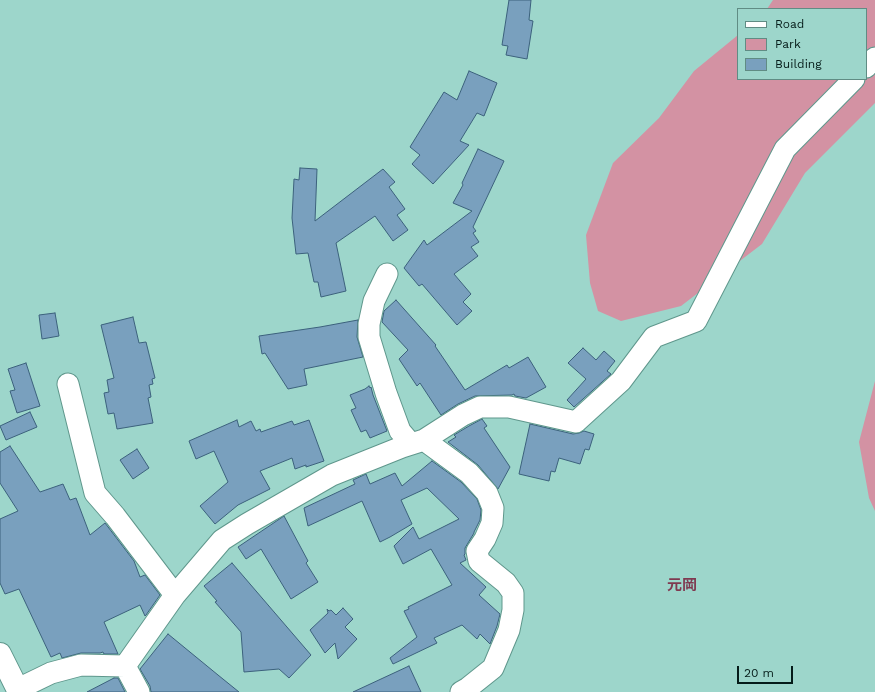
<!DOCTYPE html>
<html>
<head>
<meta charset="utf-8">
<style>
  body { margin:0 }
  #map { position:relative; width:875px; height:692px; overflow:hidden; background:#9dd6cb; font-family:"Work Sans",sans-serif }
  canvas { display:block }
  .legend { position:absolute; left:737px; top:8px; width:130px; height:72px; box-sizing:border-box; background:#9dd6cb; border:1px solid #608c84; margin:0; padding:5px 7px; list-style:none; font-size:12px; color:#051c19 }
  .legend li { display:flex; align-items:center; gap:8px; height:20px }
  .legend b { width:20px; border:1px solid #608c84 }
  .scale { position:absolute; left:737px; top:666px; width:56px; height:18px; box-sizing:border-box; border:2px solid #051c19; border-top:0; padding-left:5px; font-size:12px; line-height:14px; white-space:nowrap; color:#051c19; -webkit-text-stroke:3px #9dd6cb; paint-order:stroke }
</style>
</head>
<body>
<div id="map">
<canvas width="875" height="692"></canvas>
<ul class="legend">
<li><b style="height:5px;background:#fff"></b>Road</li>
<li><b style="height:11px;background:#d392a3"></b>Park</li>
<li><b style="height:11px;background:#79a0be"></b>Building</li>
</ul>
<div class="scale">20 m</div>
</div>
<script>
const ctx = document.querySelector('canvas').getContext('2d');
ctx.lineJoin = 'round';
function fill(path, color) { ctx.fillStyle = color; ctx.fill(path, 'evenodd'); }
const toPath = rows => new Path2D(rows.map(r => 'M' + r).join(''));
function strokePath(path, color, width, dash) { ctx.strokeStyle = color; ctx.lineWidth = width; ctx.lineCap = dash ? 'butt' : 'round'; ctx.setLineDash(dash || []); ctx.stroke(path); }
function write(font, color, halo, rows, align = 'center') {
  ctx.font = font + ' "Work Sans","Noto Sans JP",sans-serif'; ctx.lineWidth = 3.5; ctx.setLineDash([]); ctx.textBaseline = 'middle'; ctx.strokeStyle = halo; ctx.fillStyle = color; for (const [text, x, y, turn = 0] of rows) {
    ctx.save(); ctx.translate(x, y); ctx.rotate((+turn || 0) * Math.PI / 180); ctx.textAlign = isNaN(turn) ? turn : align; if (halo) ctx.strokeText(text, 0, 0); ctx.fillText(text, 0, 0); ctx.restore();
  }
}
fill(toPath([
  [773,0,875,0,875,103,805,173,762,244,681,306,621,321,598,311,590,283,586,235,613,163,659,118,694,71,738,35,738,79,866,79,866,9,767,9],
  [875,381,875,511,869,498,859,442]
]), '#d392a3');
const building = toPath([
  [509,0,531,0,529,20,533,21,527,59,506,55,508,46,502,45,509,0],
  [469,71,497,83,484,116,477,113,460,141,469,145,433,184,412,164,420,155,410,147,444,92,457,100,469,71],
  [478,149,504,161,473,227,476,231,473,233,479,242,471,247,478,256,454,274,471,294,463,302,472,311,457,325,422,284,419,286,404,268,424,240,427,245,472,211,453,203,463,185,462,183,478,149],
  [300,168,317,169,315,221,383,169,395,182,389,187,405,209,397,215,408,230,393,241,375,216,336,243,346,291,321,297,318,282,314,282,308,253,296,254,292,218,294,179,299,180,300,168],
  [396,300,436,345,435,346,465,390,507,365,509,368,528,357,546,387,526,398,515,396,514,394,512,395,475,396,458,404,441,415,420,383,417,386,399,359,408,350,382,322,384,311,396,300],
  [55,313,59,336,42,339,39,315,55,313],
  [133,317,139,343,146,342,155,378,152,379,153,384,149,385,151,397,148,398,153,423,117,429,114,413,108,414,104,393,109,392,107,380,114,378,101,325,133,317],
  [358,320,357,337,363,357,304,369,307,385,288,389,265,353,262,354,259,336,320,327,358,320],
  [583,348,596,360,604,351,615,361,607,371,611,374,574,407,567,400,586,379,568,363,583,348],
  [26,363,40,406,17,413,10,391,15,390,8,369,26,363],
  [369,386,370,388,371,387,373,395,387,431,370,438,366,430,361,432,351,410,356,408,350,395,365,389,369,386],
  [30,412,37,427,6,440,0,426,30,412],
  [482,419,487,426,484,428,510,467,498,489,478,465,448,442,456,437,454,435,469,426,482,419],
  [237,420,239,427,251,421,256,431,260,429,261,432,292,421,294,425,309,420,324,461,306,467,306,465,295,469,292,458,260,471,270,489,238,505,215,524,200,506,228,482,214,451,196,459,189,441,237,420],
  [530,424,573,434,579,433,584,431,594,434,589,450,585,449,580,464,559,458,555,472,551,471,549,481,519,474,530,424],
  [10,446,40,492,63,484,70,500,76,498,90,535,105,523,134,561,140,577,145,575,160,595,146,615,145,616,140,605,104,622,118,654,104,654,103,652,100,653,81,653,62,658,60,653,51,657,19,589,5,594,0,583,0,519,18,511,0,483,0,452,10,446],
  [137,449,149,468,133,479,120,460,137,449],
  [432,461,461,482,477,499,481,510,480,520,474,532,474,533,465,548,465,554,464,555,466,560,460,563,486,587,479,595,500,614,497,626,490,644,480,634,477,639,462,625,434,638,437,643,393,664,390,658,417,637,404,611,409,609,408,607,452,585,431,549,403,564,394,546,413,527,419,539,459,519,427,488,401,500,412,524,390,537,380,542,362,501,308,526,304,508,355,484,353,480,366,474,370,484,395,473,402,486,432,461],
  [284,516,308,561,306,563,318,582,291,599,261,549,246,559,238,547,284,516],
  [232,563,311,655,289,678,279,669,244,672,241,632,215,602,217,601,204,586,232,563],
  [343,608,353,619,345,627,357,639,338,659,335,643,325,653,310,630,328,613,327,609,329,611,331,610,336,615,343,608],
  [168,634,218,675,239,692,151,692,150,686,140,669,168,634],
  [409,666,421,692,353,692,409,666],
  [114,678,118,678,125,692,87,692,114,678]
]);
fill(building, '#79a0be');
strokePath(building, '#3c617c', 1);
const minor = toPath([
  [866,67,875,58],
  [387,274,374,301,369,324,369,337,386,393,400,431,411,444],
  [68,384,95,493,115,516,175,595],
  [424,440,469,473,487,493,493,508,492,523,485,539,477,551,479,561,506,583,513,593,513,610,509,630,493,668,468,688,461,692],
  [125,666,175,595,222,540,247,524,332,475,402,447,424,440,463,415,480,407,509,407,576,422,621,381,654,337,696,321,785,149,854,79],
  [18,689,51,673,81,665,125,666,139,692]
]);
const major = toPath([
  [0,654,19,692]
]);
strokePath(minor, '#5f978c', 23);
strokePath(major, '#5f978c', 24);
strokePath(minor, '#fff', 21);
strokePath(major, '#fff', 22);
write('bold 15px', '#7f3950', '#9dd6cb', [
  ["元岡",682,586]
]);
</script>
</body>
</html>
